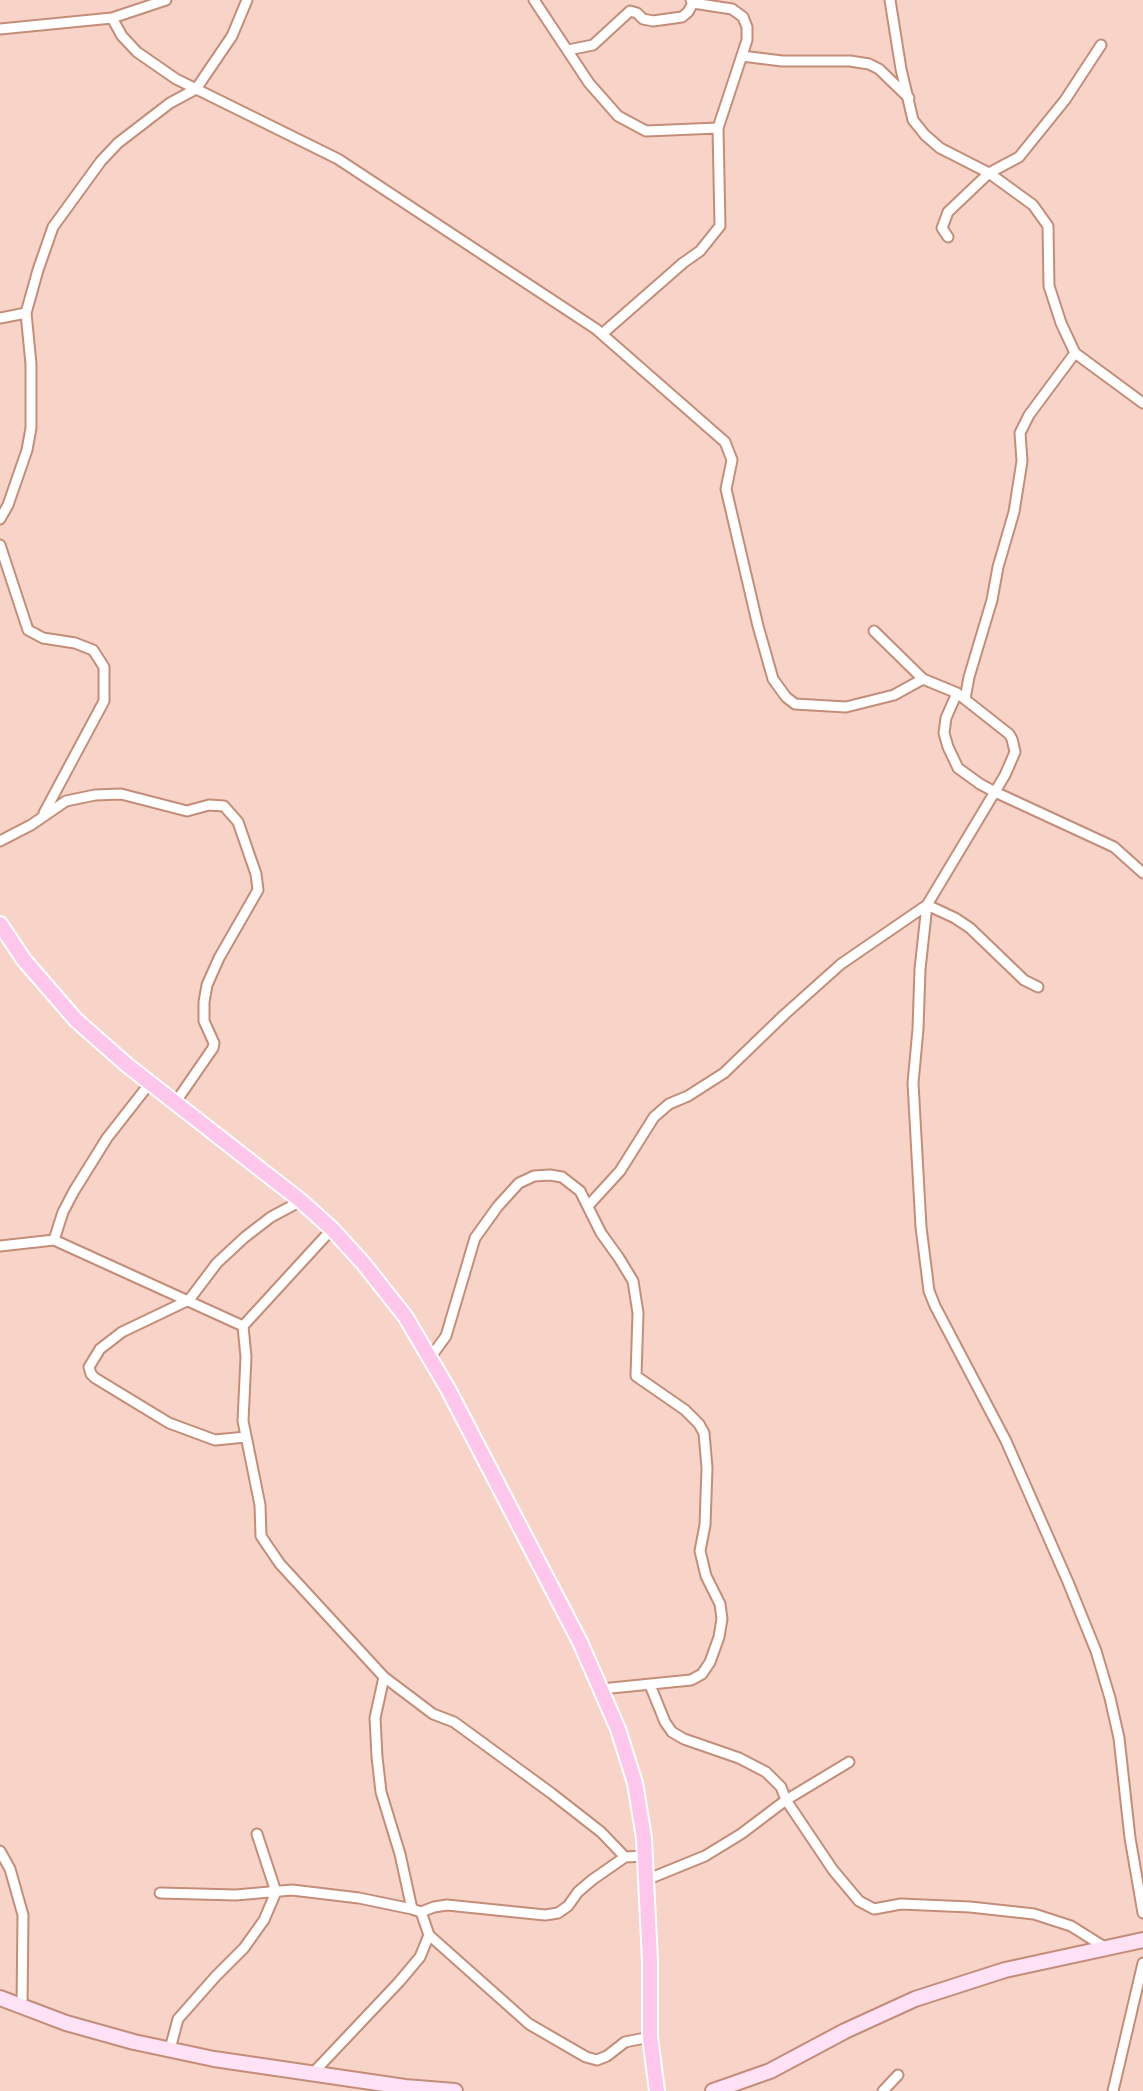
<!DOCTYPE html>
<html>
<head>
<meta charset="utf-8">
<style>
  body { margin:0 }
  canvas { display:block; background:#f7d4c7 }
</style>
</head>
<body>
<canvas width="1143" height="2091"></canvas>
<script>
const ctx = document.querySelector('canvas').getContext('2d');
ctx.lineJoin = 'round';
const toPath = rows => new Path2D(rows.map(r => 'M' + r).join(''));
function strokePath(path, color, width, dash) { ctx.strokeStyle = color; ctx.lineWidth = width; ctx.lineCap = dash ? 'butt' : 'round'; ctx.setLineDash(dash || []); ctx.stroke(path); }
const street = toPath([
  [534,0,589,83,618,116,646,131,718,128],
  [890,0,901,69,913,120,925,135,940,148,989,173,1033,205,1048,226,1049,286,1061,323,1075,353,1029,415,1020,433,1022,461,1014,512,998,567,992,600,969,677,965,699],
  [112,18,122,36,137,52,176,79,338,159,596,329,725,442,732,460,726,489,758,626,773,679,786,697,795,704,846,707,894,695,923,679],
  [0,29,112,18,166,0],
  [568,50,593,45,630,11,637,13,643,19,653,21,682,17,688,12,693,3],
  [742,56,782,61,850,61,869,64,879,69,909,98],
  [948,237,942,228,948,212,989,173,1019,157,1065,100,1101,45],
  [0,318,26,313],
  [602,334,683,263,700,251,720,226,718,128,747,40,747,27,743,17,732,9,693,3,691,0],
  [1075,353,1143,403],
  [0,519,8,505,27,450,31,428,31,364,26,313,38,270,53,227,101,161,118,143,170,103,196,89,232,36,247,0],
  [0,545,28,630,43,638,75,643,93,650,104,667,104,701,44,813],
  [957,693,946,718,944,733,948,747,958,768,980,784,995,792,1114,847,1143,873],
  [0,841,31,825,66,801,95,795,121,794,187,811,209,805,224,806,238,822,256,874,258,890,219,958,207,985,204,1002,204,1021,214,1043,213,1048,175,1103],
  [927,905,920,969,918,1029,913,1083,921,1227,929,1291,935,1306,1006,1441,1068,1582,1096,1651,1110,1698,1119,1738,1130,1838,1143,1913],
  [927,905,955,918,970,928,1024,980,1038,987],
  [588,1206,620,1171,654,1117,669,1104,688,1096,724,1073,784,1015,841,964,927,905,1005,775,1015,752,1012,739,1009,734,957,693,923,679,874,631],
  [54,1240,63,1212,74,1191,107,1138,150,1083],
  [0,1246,54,1240,243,1326,332,1229],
  [243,1326,246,1357,243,1421,260,1505,261,1536,267,1545,280,1564,384,1677,433,1714,454,1722,551,1793,601,1832,625,1857],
  [430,1358,446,1336,475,1238,498,1206,519,1183,534,1176,550,1175,562,1177,580,1191,601,1233,619,1258,633,1281,638,1313,636,1376,685,1410,699,1424,704,1433,707,1468,705,1525,700,1551,706,1576,720,1604,722,1619,719,1637,710,1662,702,1674,691,1680,601,1689],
  [246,1437,215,1440,169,1423,95,1378,91,1374,89,1367,100,1349,122,1332,189,1300,217,1263,245,1237,271,1217,301,1201],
  [384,1677,375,1718,377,1757,381,1792,400,1854,412,1909],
  [650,1685,665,1722,672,1732,684,1739,739,1758,766,1772,781,1787,786,1800,833,1870,859,1901,874,1909,901,1904,970,1907,1034,1914,1071,1926,1106,1948],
  [0,1851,10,1869,23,1915,22,2007],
  [646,1880,705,1856,741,1834,786,1800,849,1762],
  [160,1893,236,1895,292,1890,359,1898,412,1909,421,1912,429,1935,529,2024,586,2057,597,2060,607,2056,625,2042,650,2037],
  [421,1912,434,1907,447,1905,545,1915,558,1913,568,1906,578,1892,592,1880,625,1857,645,1856],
  [170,2049,178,2019,216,1976,244,1948,264,1920,276,1892,257,1834],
  [312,2074,399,1982,420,1957,429,1935],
  [883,2091,898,2075],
  [1113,2091,1143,1963]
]);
const secondary = toPath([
  [0,1998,66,2023,134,2042,214,2059,405,2087,455,2091],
  [713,2091,770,2071,845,2031,915,1999,1005,1970,1143,1940]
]);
const primary = toPath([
  [0,924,24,960,76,1020,127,1065,301,1201,332,1229,363,1263,405,1316,448,1389,580,1642,618,1729,635,1783,644,1838,650,1961,650,2037,657,2091]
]);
strokePath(street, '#c48d79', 13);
strokePath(secondary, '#c48d79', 18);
strokePath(primary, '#fff', 18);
strokePath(street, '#fff', 9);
strokePath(secondary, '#ffe2f5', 14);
strokePath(primary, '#fec6eb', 14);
</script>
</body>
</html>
